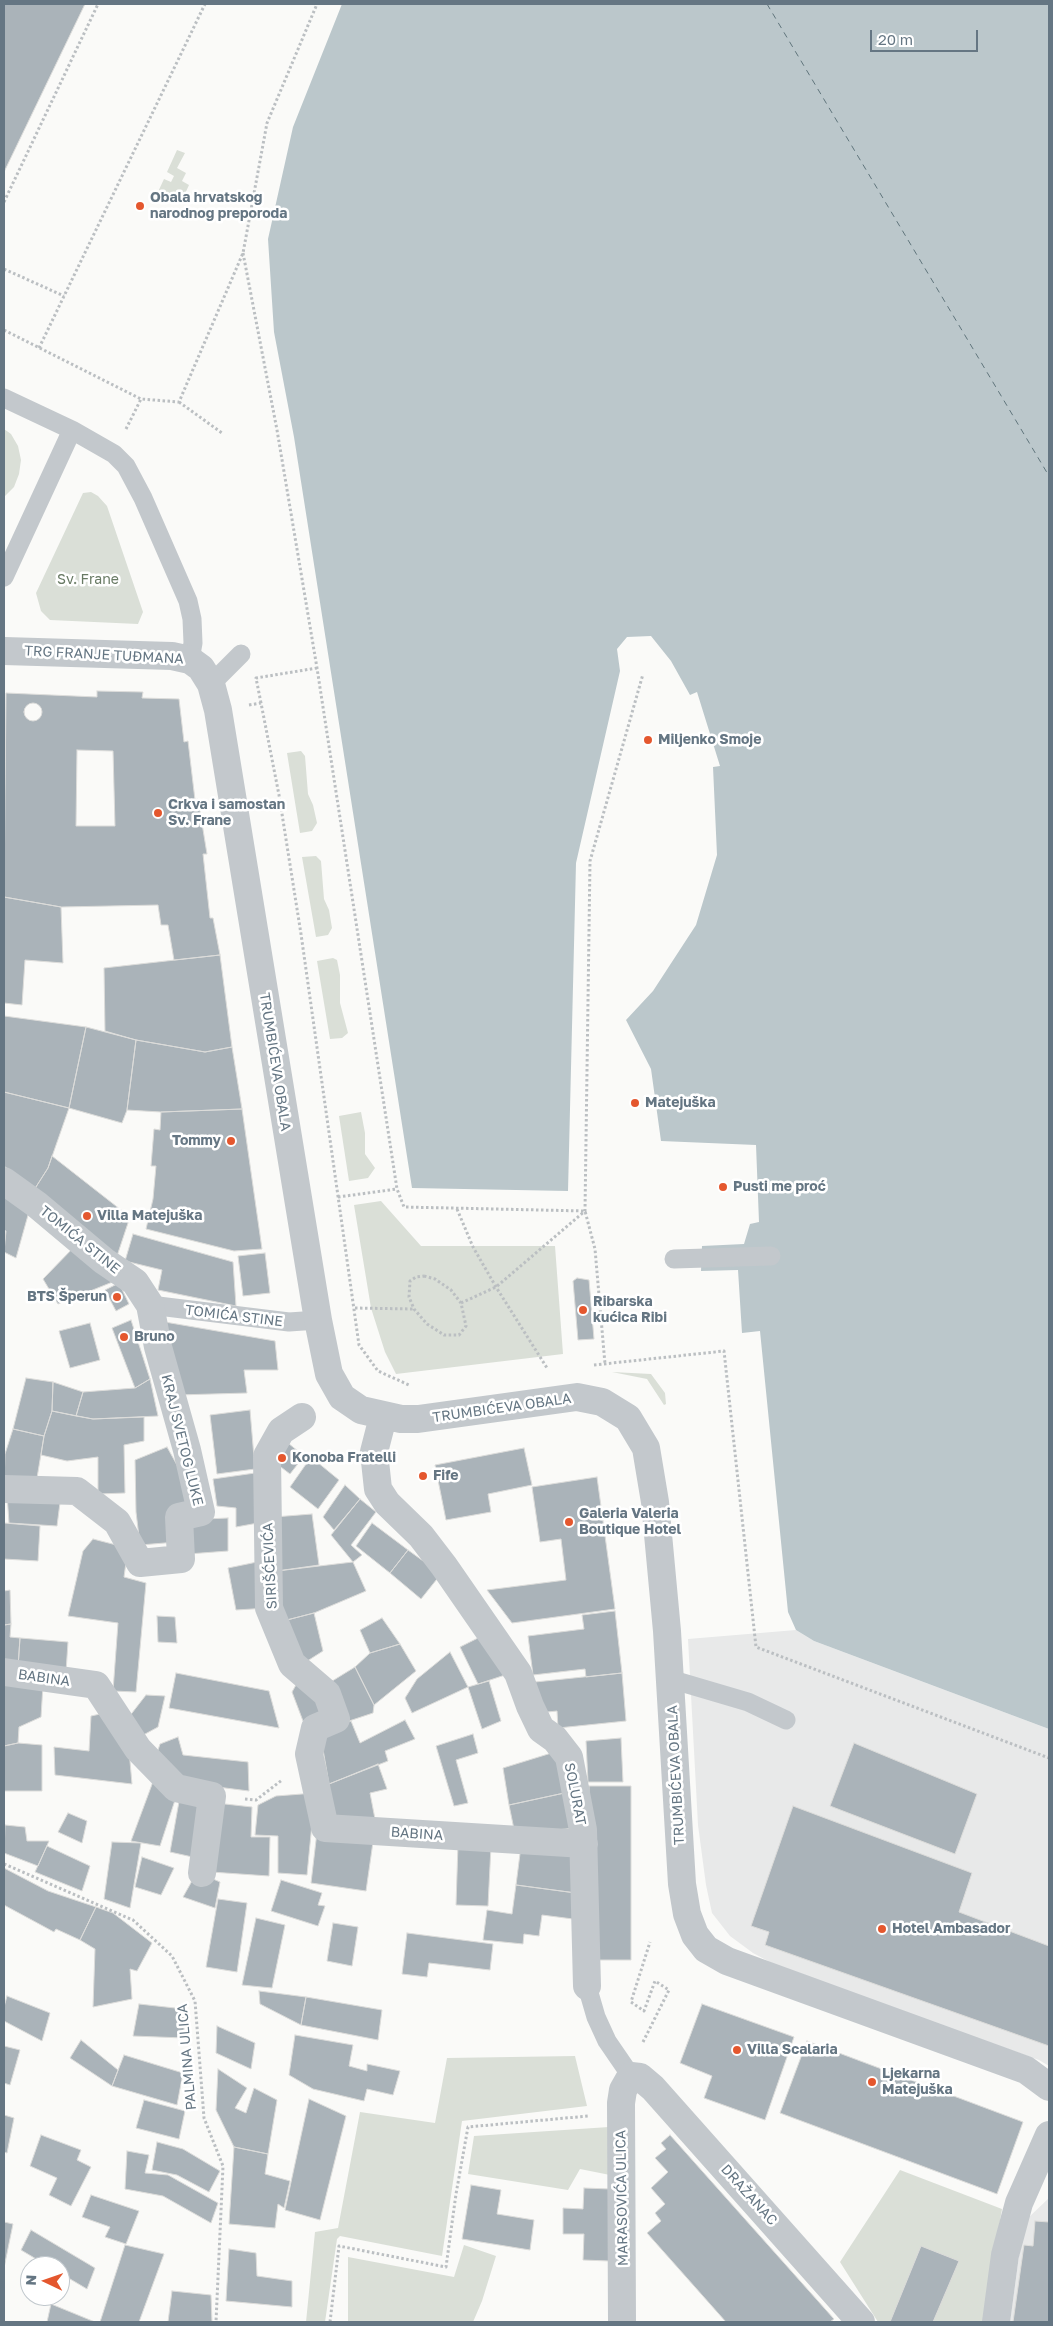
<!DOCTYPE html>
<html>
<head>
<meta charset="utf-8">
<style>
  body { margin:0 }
  #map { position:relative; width:1053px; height:2326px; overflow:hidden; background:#fafaf8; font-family:"Golos Text",sans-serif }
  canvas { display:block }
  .frame { position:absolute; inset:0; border:5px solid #657683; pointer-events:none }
  .north { position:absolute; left:20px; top:2256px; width:50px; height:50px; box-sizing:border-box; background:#fff; border:1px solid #c1c8cd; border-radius:50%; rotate:273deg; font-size:14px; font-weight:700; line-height:20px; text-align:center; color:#657683 }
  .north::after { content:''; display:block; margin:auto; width:18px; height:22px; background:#e4572e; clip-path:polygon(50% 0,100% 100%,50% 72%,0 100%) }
  .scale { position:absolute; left:870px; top:30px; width:108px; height:22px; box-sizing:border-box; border:2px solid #657683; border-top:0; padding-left:6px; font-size:15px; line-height:18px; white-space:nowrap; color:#657683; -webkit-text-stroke:4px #fff; paint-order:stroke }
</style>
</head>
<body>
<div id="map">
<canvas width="1053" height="2326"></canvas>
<div class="frame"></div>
<div class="north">N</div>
<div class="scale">20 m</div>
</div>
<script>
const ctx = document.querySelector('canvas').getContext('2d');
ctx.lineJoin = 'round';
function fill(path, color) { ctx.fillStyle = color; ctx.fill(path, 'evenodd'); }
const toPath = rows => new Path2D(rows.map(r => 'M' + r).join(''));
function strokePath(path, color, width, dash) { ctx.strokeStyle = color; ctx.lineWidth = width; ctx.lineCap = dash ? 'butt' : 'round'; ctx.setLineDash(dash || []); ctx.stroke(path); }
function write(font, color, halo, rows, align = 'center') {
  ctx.font = font + ' "Golos Text",sans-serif'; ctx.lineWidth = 5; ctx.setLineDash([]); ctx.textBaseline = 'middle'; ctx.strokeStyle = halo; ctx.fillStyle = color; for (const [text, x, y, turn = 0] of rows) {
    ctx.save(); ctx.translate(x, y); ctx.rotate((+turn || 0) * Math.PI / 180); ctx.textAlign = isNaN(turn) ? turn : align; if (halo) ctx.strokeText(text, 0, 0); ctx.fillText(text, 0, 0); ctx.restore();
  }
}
fill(toPath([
  [796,1630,814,1641,1049,1729,1049,2066,1039,2060,779,1967,753,1953,730,1936,712,1913,706,1885,698,1825,688,1639],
  [1049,2198,1049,2322,1010,2322,1019,2256,1028,2218]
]), '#e8e9e9');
fill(toPath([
  [177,150,185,153,177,168,186,173,182,181,189,185,184,196,176,192,171,201,157,194,164,179,171,182,174,176,167,172],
  [4,429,11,434,18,446,21,460,19,474,14,487,4,497],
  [91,492,98,496,107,506,143,612,138,624,50,620,41,611,36,593,83,493],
  [301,751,305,756,308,794,313,805,317,823,312,831,300,833,287,753],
  [316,856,321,861,324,899,329,910,332,928,328,935,316,937,302,857],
  [333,958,337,960,340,975,340,1003,348,1033,342,1038,330,1039,317,961],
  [361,1112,365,1133,365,1154,375,1168,368,1178,349,1181,339,1116],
  [381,1201,421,1246,555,1246,563,1354,396,1374,385,1352,371,1308,354,1205],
  [612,1372,651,1374,665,1393,666,1404,664,1405,647,1379],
  [575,2056,587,2106,462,2121,442,2256,340,2236,337,2239,325,2322,306,2322,315,2232,338,2228,360,2112,435,2123,447,2058],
  [609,2127,615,2176,580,2169,568,2190,468,2174,474,2136],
  [900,2170,1002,2209,983,2322,878,2322,840,2262],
  [464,2245,496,2256,482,2301,473,2322,348,2322,348,2257,454,2277]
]), '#dadfd7');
fill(toPath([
  [342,4,1049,4,1049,1729,814,1641,796,1630,788,1612,760,1331,742,1333,738,1270,701,1271,702,1246,744,1244,750,1224,759,1222,756,1145,661,1141,651,1069,626,1020,653,991,696,925,717,855,713,767,720,766,697,692,690,695,671,661,651,636,627,637,617,649,620,671,576,863,568,1191,412,1188,294,437,274,332,268,239,293,127]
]), '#bbc7cb');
strokePath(toPath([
  [767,4,1049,476]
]), '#60757c', 1, [6, 5]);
const building = toPath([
  [4,4,85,4,4,172,4,4],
  [97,691,143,692,142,698,179,699,184,742,188,741,195,800,198,799,207,854,203,854,210,918,213,918,220,955,174,960,168,925,161,925,158,905,61,907,4,897,6,693,97,697,97,691],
  [77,750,113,751,115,826,76,826,77,750],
  '24 712a9 9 0 1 1 18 0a9 9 0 1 1-18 0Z',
  [4,897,61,907,63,963,25,960,22,1005,4,1003,4,897],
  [220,955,232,1047,205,1052,136,1040,105,1031,104,968,220,955],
  [4,1016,86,1027,69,1108,4,1092,4,1016],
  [86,1027,136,1040,127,1110,122,1123,69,1108,86,1027],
  [136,1040,205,1052,232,1047,242,1109,161,1112,127,1110,136,1040],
  [4,1092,69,1108,48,1168,34,1190,4,1166,4,1092],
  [242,1109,262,1249,234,1251,146,1229,153,1199,156,1166,151,1166,154,1129,160,1130,161,1112,242,1109],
  [52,1156,130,1217,117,1256,34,1190,48,1168,52,1156],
  [4,1188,30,1208,16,1258,4,1252,6,1231,4,1230,4,1188],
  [133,1234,233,1262,236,1306,158,1290,162,1270,125,1261,133,1234],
  [76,1245,115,1281,58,1304,43,1279,76,1245],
  [265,1253,270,1293,243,1296,238,1256,265,1253],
  [577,1278,589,1280,594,1339,578,1340,573,1281,577,1278],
  [119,1283,129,1304,116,1311,105,1290,119,1283],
  [131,1320,150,1379,135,1388,112,1328,131,1320],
  [159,1321,275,1341,278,1370,244,1370,247,1393,177,1395,159,1321],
  [90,1323,100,1360,70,1368,59,1331,90,1323],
  [26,1378,53,1382,52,1411,44,1436,13,1429,26,1378],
  [150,1379,158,1416,93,1419,76,1416,83,1392,135,1388,150,1379],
  [53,1382,83,1392,76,1416,52,1411,53,1382],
  [250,1410,255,1469,217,1474,210,1415,250,1410],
  [52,1411,93,1419,144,1417,144,1441,124,1445,125,1493,98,1494,98,1457,67,1461,41,1455,44,1436,52,1411],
  [13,1429,44,1436,36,1484,4,1482,5,1454,13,1429],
  [288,1443,304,1456,290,1474,273,1461,288,1443],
  [167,1447,187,1483,192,1508,177,1542,140,1545,136,1512,135,1460,167,1447],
  [524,1448,532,1485,488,1494,491,1512,446,1520,435,1465,524,1448],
  [311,1457,339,1480,318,1509,290,1487,311,1457],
  [255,1473,258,1523,236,1527,236,1508,217,1506,213,1479,255,1473],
  [597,1477,615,1609,512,1623,487,1590,566,1580,561,1539,540,1542,532,1487,597,1477],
  [345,1485,360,1499,334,1530,323,1517,345,1485],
  [7,1494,61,1495,57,1526,9,1523,7,1494],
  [360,1499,376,1512,351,1545,362,1555,353,1562,331,1535,360,1499],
  [312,1514,319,1565,277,1571,274,1517,312,1514],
  [228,1518,228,1551,188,1554,183,1520,228,1518],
  [4,1523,40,1526,38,1561,4,1559,4,1523],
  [372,1523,408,1550,390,1573,356,1546,372,1523],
  [93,1539,128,1548,124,1577,146,1583,136,1692,113,1691,118,1623,68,1616,83,1551,93,1539],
  [408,1550,441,1574,421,1599,390,1573,408,1550],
  [262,1561,268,1608,236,1610,228,1568,262,1561],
  [353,1562,366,1591,314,1613,283,1621,277,1571,353,1562],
  [4,1573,4,1591,10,1590,11,1624,4,1625,4,1573],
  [615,1611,622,1673,586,1677,585,1669,533,1675,528,1636,584,1629,582,1615,615,1611],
  [314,1613,323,1651,301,1665,283,1621,314,1613],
  [157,1616,175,1617,177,1643,158,1642,157,1616],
  [382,1618,400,1644,370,1653,360,1630,382,1618],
  [11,1624,10,1637,20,1638,18,1667,4,1666,4,1625,11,1624],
  [484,1635,508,1674,478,1684,460,1647,484,1635],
  [20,1638,68,1642,66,1672,18,1667,20,1638],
  [400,1644,416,1671,374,1705,355,1667,370,1653,400,1644],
  [450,1652,468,1687,412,1713,405,1698,417,1679,450,1652],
  [355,1667,374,1705,373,1713,343,1723,329,1683,355,1667],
  [176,1673,269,1691,279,1728,169,1708,176,1673],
  [622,1673,626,1721,558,1728,557,1711,538,1713,535,1682,622,1673],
  [301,1676,329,1713,303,1721,292,1692,301,1676],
  [4,1677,43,1685,41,1717,19,1727,18,1743,4,1746,4,1677],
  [489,1681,501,1721,482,1729,468,1687,489,1681],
  [146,1695,165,1696,158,1727,136,1739,125,1722,146,1695],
  [105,1713,129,1750,132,1784,55,1775,54,1747,89,1751,91,1716,105,1713],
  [405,1720,415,1739,385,1751,388,1761,329,1784,320,1732,351,1721,360,1743,405,1720],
  [473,1734,478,1753,456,1760,468,1803,454,1806,436,1746,473,1734],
  [178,1737,183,1755,248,1762,249,1791,178,1782,155,1759,160,1744,178,1737],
  [621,1738,623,1782,588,1782,586,1741,621,1738],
  [18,1743,42,1745,42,1791,4,1791,4,1746,18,1743],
  [854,1743,977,1794,955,1854,830,1806,854,1743],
  [558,1751,569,1792,509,1805,503,1768,558,1751],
  [378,1764,387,1789,370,1793,375,1819,330,1816,329,1784,378,1764],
  [154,1779,177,1794,160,1846,131,1841,154,1779],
  [589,1786,631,1786,631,1960,590,1960,589,1786],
  [569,1792,576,1828,515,1834,509,1805,569,1792],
  [315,1793,307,1875,278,1873,278,1836,255,1835,258,1805,276,1796,315,1793],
  [180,1796,205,1808,197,1858,170,1852,180,1796],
  [216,1803,252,1807,251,1837,270,1837,269,1876,211,1872,216,1803],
  [793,1806,972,1873,959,1912,1049,1946,1049,2046,765,1945,769,1932,751,1926,793,1806],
  [68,1813,87,1821,82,1843,58,1832,68,1813],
  [5,1825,25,1827,27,1841,49,1841,38,1866,4,1853,5,1825],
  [317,1832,374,1835,366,1891,311,1883,317,1832],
  [112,1842,141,1843,130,1908,104,1899,112,1842],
  [458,1844,491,1846,488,1906,456,1905,458,1844],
  [47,1846,90,1866,82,1891,35,1872,47,1846],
  [521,1846,579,1852,576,1893,516,1885,521,1846],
  [142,1857,174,1868,161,1895,135,1887,142,1857],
  [4,1868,48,1891,96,1907,80,1940,56,1929,54,1932,4,1905,4,1868],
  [197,1872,220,1882,215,1908,183,1897,197,1872],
  [281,1880,322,1893,318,1905,325,1906,318,1926,271,1911,281,1880],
  [516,1885,576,1893,573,1919,542,1915,539,1936,524,1934,523,1944,483,1940,487,1910,512,1914,516,1885],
  [218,1899,247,1903,237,1972,206,1967,218,1899],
  [96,1907,113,1913,152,1943,137,1971,130,1969,132,1999,93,2007,95,1949,80,1940,96,1907],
  [256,1918,285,1925,272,1988,242,1985,256,1918],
  [333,1923,358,1927,352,1966,327,1961,333,1923],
  [407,1933,493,1944,490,1970,429,1963,427,1977,402,1974,407,1933],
  [259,1991,306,1997,301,2025,260,2004,259,1991],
  [7,1996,50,2013,42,2041,4,2021,4,2007,7,1996],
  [306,1997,382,2010,378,2040,301,2025,306,1997],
  [139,2004,184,2009,184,2038,133,2036,139,2004],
  [702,2004,794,2037,765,2120,704,2098,712,2076,680,2063,702,2004],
  [217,2026,255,2043,251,2069,216,2053,217,2026],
  [295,2035,353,2045,349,2066,367,2071,367,2064,400,2071,393,2095,367,2089,364,2101,313,2089,289,2075,295,2035],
  [81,2040,118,2070,112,2086,70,2058,81,2040],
  [807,2041,1023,2122,997,2194,780,2113,807,2041],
  [4,2046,20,2050,10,2085,4,2083,4,2046],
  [124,2055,183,2073,177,2105,112,2086,124,2055],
  [218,2069,247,2088,235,2108,246,2113,254,2088,277,2100,268,2154,234,2147,216,2110,218,2069],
  [309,2099,346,2116,320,2220,285,2210,309,2099],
  [144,2100,185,2111,179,2139,136,2128,144,2100],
  [4,2115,14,2118,7,2153,4,2152,4,2115],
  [41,2135,81,2150,77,2160,91,2167,71,2206,49,2195,57,2178,30,2166,41,2135],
  [670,2135,834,2319,830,2322,726,2322,647,2233,661,2221,655,2213,665,2204,651,2188,668,2172,655,2158,666,2149,661,2143,670,2135],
  [157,2142,183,2149,220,2171,209,2192,177,2175,152,2170,157,2142],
  [234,2147,268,2154,265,2174,290,2181,284,2208,278,2204,275,2228,229,2224,234,2147],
  [127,2151,149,2155,145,2173,168,2175,218,2203,211,2223,163,2196,125,2189,127,2151],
  [471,2185,501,2190,497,2214,534,2220,530,2250,462,2239,471,2185],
  [584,2188,610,2189,609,2261,583,2260,584,2234,563,2234,563,2208,583,2209,584,2188],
  [91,2195,139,2211,126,2244,105,2237,110,2227,82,2217,91,2195],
  [1035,2221,1049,2222,1049,2322,1013,2322,1024,2245,1033,2246,1035,2221],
  [4,2222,13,2224,4,2268,4,2222],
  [31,2230,95,2268,87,2289,60,2273,60,2266,48,2266,21,2250,31,2230],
  [125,2245,164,2254,139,2322,100,2322,125,2245],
  [921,2246,959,2261,933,2322,890,2322,921,2246],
  [229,2249,256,2253,257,2276,292,2281,292,2307,226,2301,229,2249],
  [172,2291,211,2295,212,2322,168,2322,172,2291],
  [51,2304,95,2322,47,2322,51,2304]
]);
fill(building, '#aab3b9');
strokePath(building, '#dcdcda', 1);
strokePath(toPath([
  [4,202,98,4],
  [243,253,277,430,317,668,397,1189,404,1207,585,1211,595,1249,605,1364],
  [4,269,64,296],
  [4,330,141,399,179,402,243,253,267,123,317,4],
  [39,348,205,4],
  [179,402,222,433],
  [126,429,141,399],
  [261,703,256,678,317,668],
  [249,705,261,703,279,795,301,934,359,1345,378,1371,409,1385],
  [338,1197,397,1189],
  [457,1209,473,1247,496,1287,547,1368],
  [424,1276,435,1279,451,1290,461,1303,466,1326,459,1335,444,1335,438,1331,427,1324,414,1309,409,1297,410,1281,416,1277,424,1276],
  [461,1303,496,1287,585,1211,590,861,643,674],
  [355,1308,414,1309],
  [594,1365,724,1351,756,1647,1049,1758],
  [245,1799,256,1800,282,1780],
  [4,1864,133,1920,172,1956,195,2001,204,2118,223,2166,216,2322],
  [643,2042,669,1990,655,1981,644,2011,631,2002,650,1942],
  [330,2322,339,2246,446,2267,456,2194,468,2127,588,2116]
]), '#bbbfc2', 3, [2.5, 2.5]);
strokePath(toPath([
  [4,398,72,430,114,454,126,466,143,498,188,601,192,619,193,643,190,660],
  [4,577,72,430],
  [211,684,241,654],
  [674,1259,771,1256],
  [150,1305,289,1322,318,1320],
  [670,1679,748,1702,786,1720],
  [587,1986,596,2017,607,2041,631,2076]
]), '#c3c8cc', 19);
strokePath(toPath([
  [4,651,172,656,190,660,201,668,211,684,218,710,318,1320,329,1374,342,1397,361,1410,401,1419,418,1419,577,1397,602,1402,628,1418,646,1448,655,1502,667,1631,682,1884,687,1914,695,1935,706,1949,727,1961,1026,2070,1049,2087],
  [4,1181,36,1204,104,1261,135,1282,150,1305,158,1347,187,1450,201,1512,179,1517,181,1559,140,1563,117,1522,77,1491,4,1489],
  [302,1417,281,1431,267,1456,269,1608,292,1664,327,1694,336,1719,315,1728,309,1754,325,1828,584,1844],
  [383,1417,374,1452,378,1489,387,1503,421,1536,444,1566,518,1673,530,1706,541,1729,555,1739,569,1757,583,1830,587,1986],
  [4,1672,96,1685,138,1749,176,1788,212,1796,202,1873],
  [622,2322,621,2103,623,2090,631,2076,640,2077,653,2088,861,2322],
  [996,2322,1005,2255,1019,2203,1049,2135]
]), '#c3c8cc', 28);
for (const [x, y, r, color] of [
  [140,206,5,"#e4572e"],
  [648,740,5,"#e4572e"],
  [158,813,5,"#e4572e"],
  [635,1103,5,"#e4572e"],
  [231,1141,5,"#e4572e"],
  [723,1187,5,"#e4572e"],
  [87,1216,5,"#e4572e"],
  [117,1297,5,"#e4572e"],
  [583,1310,5,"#e4572e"],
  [124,1337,5,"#e4572e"],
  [282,1458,5,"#e4572e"],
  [423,1476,5,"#e4572e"],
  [569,1522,5,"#e4572e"],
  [882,1929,5,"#e4572e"],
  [737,2050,5,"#e4572e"],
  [872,2082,5,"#e4572e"]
]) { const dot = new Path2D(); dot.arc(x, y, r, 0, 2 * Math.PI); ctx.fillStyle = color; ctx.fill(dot); strokePath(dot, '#fff', 2); }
write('bold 14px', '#657683', '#fff', [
  ["Obala hrvatskog",150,198],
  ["narodnog preporoda",150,214],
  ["Miljenko Smoje",658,740],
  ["Crkva i samostan",168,805],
  ["Sv. Frane",168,821],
  ["Matejuška",645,1103],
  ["Tommy",221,1141,"right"],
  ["Pusti me proć",733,1187],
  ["Villa Matejuška",97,1216],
  ["BTS Šperun",107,1297,"right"],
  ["Ribarska",593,1302],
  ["kućica Ribi",593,1318],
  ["Bruno",134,1337],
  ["Konoba Fratelli",292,1458],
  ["Fife",433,1476],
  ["Galeria Valeria",579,1514],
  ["Boutique Hotel",579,1530],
  ["Hotel Ambasador",892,1929],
  ["Villa Scalaria",747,2050],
  ["Ljekarna",882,2074],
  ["Matejuška",882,2090]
], 'left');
write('14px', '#687a64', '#fff', [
  ["Sv. Frane",88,580]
]);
write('14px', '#657683', '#fff', [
  ["TRG FRANJE TUĐMANA",104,655,3],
  ["TRUMBIĆEVA OBALA",275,1062,81],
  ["TOMIĆA STINE",80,1240,39],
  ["TOMIĆA STINE",234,1316,7],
  ["TRUMBIĆEVA OBALA",502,1408,-8],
  ["KRAJ SVETOG LUKE",182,1440,76],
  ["SIRIŠĆEVIĆA",270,1566,-93],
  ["BABINA",44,1678,8],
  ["TRUMBIĆEVA OBALA",676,1775,-93],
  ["SOLURAT",575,1794,79],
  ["BABINA",417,1834,4],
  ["PALMINA ULICA",187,2057,-95],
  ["DRAŽANAC",749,2195,48],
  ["MARASOVIĆA ULICA",622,2198,-91]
]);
</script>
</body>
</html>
